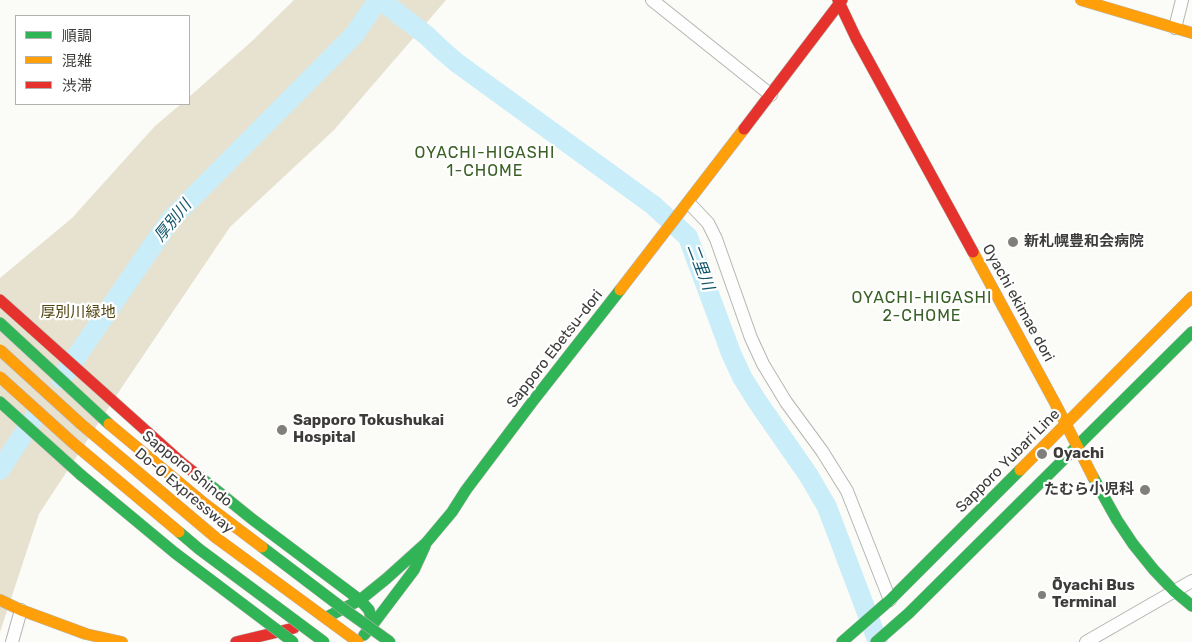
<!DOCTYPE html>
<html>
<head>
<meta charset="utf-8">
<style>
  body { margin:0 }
  #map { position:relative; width:1192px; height:642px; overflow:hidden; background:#fbfbf7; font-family:Rubik,"Noto Sans JP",sans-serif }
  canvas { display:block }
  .legend { position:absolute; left:15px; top:15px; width:175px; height:90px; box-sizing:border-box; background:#fff; border:1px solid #b1b1b0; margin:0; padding:6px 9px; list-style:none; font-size:15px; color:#3d3c3a }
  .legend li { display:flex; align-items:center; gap:10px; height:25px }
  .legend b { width:25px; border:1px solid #b1b1b0 }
</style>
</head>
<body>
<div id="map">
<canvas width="1192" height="642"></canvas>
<ul class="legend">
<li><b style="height:6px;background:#30b455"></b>順調</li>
<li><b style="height:6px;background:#ff9f0a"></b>混雑</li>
<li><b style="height:6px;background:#e5322d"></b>渋滞</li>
</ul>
</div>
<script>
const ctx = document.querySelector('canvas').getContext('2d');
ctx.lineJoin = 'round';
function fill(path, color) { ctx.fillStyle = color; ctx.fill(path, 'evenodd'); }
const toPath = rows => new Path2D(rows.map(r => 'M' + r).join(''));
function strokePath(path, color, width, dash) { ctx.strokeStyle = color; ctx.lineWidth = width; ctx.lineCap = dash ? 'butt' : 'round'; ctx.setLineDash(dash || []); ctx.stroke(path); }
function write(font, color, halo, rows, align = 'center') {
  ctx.font = font + ' Rubik,"Noto Sans JP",sans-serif'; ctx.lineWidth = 4.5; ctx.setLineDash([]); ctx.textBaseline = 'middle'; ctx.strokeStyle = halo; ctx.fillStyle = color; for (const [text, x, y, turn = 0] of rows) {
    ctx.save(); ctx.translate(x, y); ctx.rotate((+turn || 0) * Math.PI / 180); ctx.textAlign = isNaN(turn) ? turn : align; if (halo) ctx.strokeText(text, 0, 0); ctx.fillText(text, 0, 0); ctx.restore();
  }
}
fill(toPath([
  [294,0,446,0,334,130,230,227,122,387,39,514,0,632,0,278,72,218,155,126,181,104,189,104,189,97,251,42]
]), '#e7e2cf');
strokePath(toPath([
  [386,0,387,5,426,35,443,51,457,63,653,205,688,237,731,353,742,377,757,401,809,476,827,507,878,642],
  [61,379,171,219,354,35,378,0],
  [0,470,36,415]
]), '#c9edf9', 20);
const street = toPath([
  [652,0,771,95],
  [1175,28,1182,0],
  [689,203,708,223,716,239,751,338,763,364,786,402,822,451,847,491,890,600],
  [12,642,21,610],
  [1086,642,1192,581]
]);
const fast = toPath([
  [0,323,109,424],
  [0,402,81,475],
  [200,477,252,519,360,600,369,610,371,617,371,627,364,635],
  [1093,477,1117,520,1133,544,1154,570,1174,591,1192,606],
  [327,617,360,600,386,579,426,543,452,512,466,490,533,401,620,290],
  [371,627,414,570,425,546],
  [842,642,890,600,1020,470],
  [876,642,909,613,1192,332]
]);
const slow = toPath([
  [1081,0,1192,33],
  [973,252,1055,403,1093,477],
  [620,290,744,129],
  [1020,470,1192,297],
  [0,600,21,610,86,634,122,642]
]);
const jam = toPath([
  [838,0,856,38,973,252],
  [744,129,842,0],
  [0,300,182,463,200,477],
  [236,642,294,628]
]);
strokePath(street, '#b5b5b2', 14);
strokePath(fast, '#b5b5b2', 12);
strokePath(slow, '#b5b5b2', 12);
strokePath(jam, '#b5b5b2', 12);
strokePath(street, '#fefefe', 12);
strokePath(fast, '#30b455', 11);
strokePath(slow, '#ff9f0a', 11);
strokePath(jam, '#e5322d', 11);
const fastBridge = toPath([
  [81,475,175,553,293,642],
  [179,532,199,549,324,642],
  [262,547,341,607,390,642]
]);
const slowBridge = toPath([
  [0,350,81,424,215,537,358,642],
  [0,377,73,443,179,532],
  [109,424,205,504,262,547]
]);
strokePath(fastBridge, '#bdb0b2', 12, []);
strokePath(slowBridge, '#bdb0b2', 12, []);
strokePath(fastBridge, '#30b455', 11);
strokePath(slowBridge, '#ff9f0a', 11);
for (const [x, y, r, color] of [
  [1013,242,6,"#807f7c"],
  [282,430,6,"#807f7c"],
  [1042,454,6,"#807f7c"],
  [1145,490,6,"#807f7c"],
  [1042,595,5,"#807f7c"]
]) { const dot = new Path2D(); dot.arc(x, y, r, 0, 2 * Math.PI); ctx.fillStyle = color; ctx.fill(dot); strokePath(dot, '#fff', 2); }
write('bold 15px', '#3d3c3a', '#fff', [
  ["新札幌豊和会病院",1024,242],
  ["Sapporo Tokushukai",293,421],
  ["Hospital",293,438],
  ["Oyachi",1053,454],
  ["たむら小児科",1134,490,"right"],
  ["Ōyachi Bus",1052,586],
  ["Terminal",1052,603]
], 'left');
write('15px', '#3d3c3a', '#fff', [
  ["Oyachi ekimae dori",1018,303,61],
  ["Sapporo Ebetsu-dori",555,349,-52],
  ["Sapporo Yubari Line",1008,461,-45],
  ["Sapporo Shindo",187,469,39],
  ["Do-O Expressway",184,491,40]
]);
write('15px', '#51440f', '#fff', [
  ["厚別川緑地",78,313]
]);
ctx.letterSpacing = '1px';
write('16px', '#3a6125', '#fff', [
  ["OYACHI-HIGASHI",485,153],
  ["1-CHOME",485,171],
  ["OYACHI-HIGASHI",922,298],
  ["2-CHOME",922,316]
]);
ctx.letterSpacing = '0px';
write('italic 16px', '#105569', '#fff', [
  ["厚別川",173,221,-51],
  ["二里川",700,267,69]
]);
</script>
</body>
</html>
